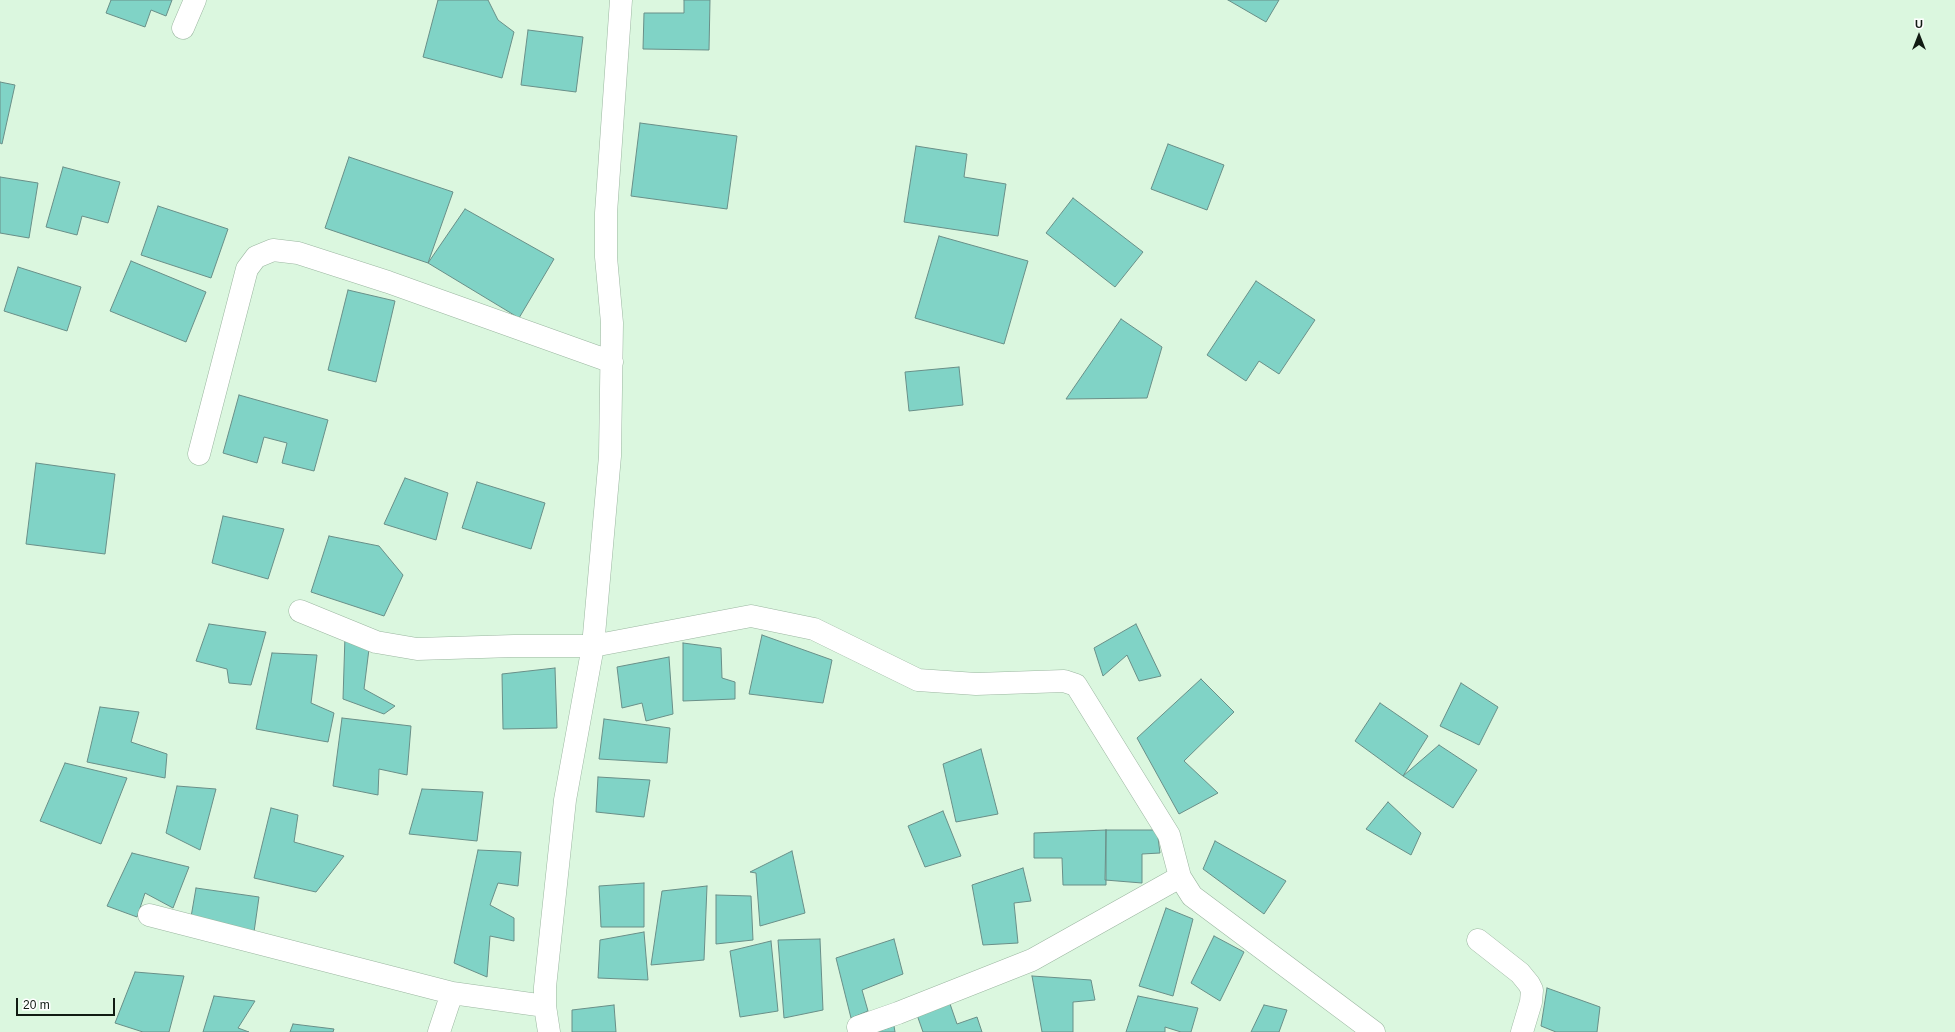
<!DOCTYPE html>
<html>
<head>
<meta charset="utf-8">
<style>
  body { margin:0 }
  #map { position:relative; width:1955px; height:1032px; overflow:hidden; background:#dbf7df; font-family:Arial,sans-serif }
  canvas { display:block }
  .north { position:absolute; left:1899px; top:16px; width:40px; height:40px; -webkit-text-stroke:3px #fff; paint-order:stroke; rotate:0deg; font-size:11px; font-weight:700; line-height:16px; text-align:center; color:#111b13 }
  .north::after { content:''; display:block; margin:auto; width:14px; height:18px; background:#111b13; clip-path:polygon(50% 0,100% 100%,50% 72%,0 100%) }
  .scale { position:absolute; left:16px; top:998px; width:99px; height:18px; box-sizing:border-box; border:2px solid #111b13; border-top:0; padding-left:5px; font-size:12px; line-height:14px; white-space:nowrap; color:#111b13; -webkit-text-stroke:3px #fff; paint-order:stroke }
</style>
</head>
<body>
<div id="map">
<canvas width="1955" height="1032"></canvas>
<div class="north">U</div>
<div class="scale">20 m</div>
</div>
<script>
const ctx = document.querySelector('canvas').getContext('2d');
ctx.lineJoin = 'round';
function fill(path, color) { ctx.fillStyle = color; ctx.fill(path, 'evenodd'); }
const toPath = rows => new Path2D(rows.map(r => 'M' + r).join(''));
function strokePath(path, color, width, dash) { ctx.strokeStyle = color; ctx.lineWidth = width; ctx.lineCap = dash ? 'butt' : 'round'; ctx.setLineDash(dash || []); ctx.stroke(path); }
const building = toPath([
  [111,0,172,0,166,16,151,10,145,27,106,13,111,0],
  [438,0,488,0,498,20,514,32,502,78,423,57,438,0],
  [684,0,710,0,709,50,643,49,644,13,684,13,684,0],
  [1228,0,1279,0,1266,22,1228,0],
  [528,30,583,37,576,92,521,85,528,30],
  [0,82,15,85,2,144,0,143,0,82],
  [640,123,737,136,727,209,631,196,640,123],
  [1168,144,1224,165,1207,210,1151,189,1168,144],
  [916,146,967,154,964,177,1006,184,998,236,904,222,916,146],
  [349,157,453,192,428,263,325,228,349,157],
  [63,167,120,182,108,223,82,216,77,235,46,227,63,167],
  [0,177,38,183,29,238,0,233,0,177],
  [1073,198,1143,252,1115,287,1046,233,1073,198],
  [158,206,228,229,211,278,141,255,158,206],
  [465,209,554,259,519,318,428,263,465,209],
  [939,236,1028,261,1004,344,915,318,939,236],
  [131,261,206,292,186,342,110,311,131,261],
  [18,267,81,287,67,331,4,311,18,267],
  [1256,281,1315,320,1279,374,1259,361,1246,381,1207,355,1256,281],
  [348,290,395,301,376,382,328,370,348,290],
  [1121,319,1162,347,1147,398,1066,399,1121,319],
  [959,367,963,405,909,411,905,372,959,367],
  [239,395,328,420,314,471,282,463,287,443,264,437,257,463,223,453,239,395],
  [36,463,115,474,105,554,26,544,36,463],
  [405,478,448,493,436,540,384,524,405,478],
  [477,482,545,503,531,549,462,528,477,482],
  [223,516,284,529,268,579,212,563,223,516],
  [329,536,379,546,403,575,384,616,311,592,329,536],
  [209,624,266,632,251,685,229,683,227,669,196,661,209,624],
  [1136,624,1161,676,1139,681,1127,655,1103,676,1094,648,1136,624],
  [762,635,832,660,823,703,749,694,762,635],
  [345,636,369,649,364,689,395,706,384,714,343,699,345,636],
  [683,643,721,648,722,678,735,682,735,699,683,701,683,643],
  [272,653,317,655,311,703,334,713,328,742,256,729,272,653],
  [669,657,673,714,646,721,642,703,622,708,617,667,669,657],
  [555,668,557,728,503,729,502,674,555,668],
  [1201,679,1234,712,1184,761,1218,793,1179,814,1137,738,1201,679],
  [1461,683,1498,707,1479,745,1440,726,1461,683],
  [1380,703,1428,736,1403,776,1355,741,1380,703],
  [100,707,139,712,131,742,167,754,165,778,87,762,100,707],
  [342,718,411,726,407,775,379,769,378,795,333,786,342,718],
  [604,719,670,728,667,763,599,759,604,719],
  [1439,745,1477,770,1453,808,1403,776,1439,745],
  [981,749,998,814,956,822,943,764,981,749],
  [65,763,127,778,101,844,40,821,65,763],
  [598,777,650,780,644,817,596,812,598,777],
  [177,786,216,789,200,850,166,833,177,786],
  [422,789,483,792,477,841,409,834,422,789],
  [1388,802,1421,833,1411,855,1366,829,1388,802],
  [271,808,298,815,294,842,344,856,316,892,254,878,271,808],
  [943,811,961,856,925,867,908,826,943,811],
  [1106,830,1157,830,1160,853,1142,854,1142,883,1105,880,1106,830],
  [1106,830,1106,885,1063,885,1062,858,1034,858,1034,833,1106,830],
  [1215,841,1286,881,1264,914,1203,869,1215,841],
  [478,850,521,852,518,886,498,883,490,905,514,918,514,941,490,936,487,977,454,963,478,850],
  [792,851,805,913,760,926,756,873,750,872,792,851],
  [132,853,189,867,173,908,145,893,137,917,107,906,132,853],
  [1023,868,1031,901,1014,903,1018,943,983,945,972,885,1023,868],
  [644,883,644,927,601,927,599,886,644,883],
  [707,886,704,960,651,965,662,891,707,886],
  [196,888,259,897,254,932,191,917,196,888],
  [716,895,751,896,753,940,716,944,716,895],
  [1166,908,1193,919,1173,996,1139,986,1166,908],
  [644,932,648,980,598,978,600,940,644,932],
  [1214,936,1244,952,1220,1001,1191,983,1214,936],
  [820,939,823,1010,784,1018,778,940,820,939],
  [894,939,903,974,862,990,868,1011,851,1018,836,958,894,939],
  [771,941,778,1011,740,1017,730,951,771,941],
  [135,972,184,976,169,1032,143,1032,115,1023,135,972],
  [1032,976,1091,980,1095,1000,1073,1002,1073,1032,1042,1032,1032,976],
  [1547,988,1600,1007,1597,1032,1556,1032,1541,1026,1547,988],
  [214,996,255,1001,238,1028,249,1032,203,1032,214,996],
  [1138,996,1198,1008,1191,1032,1181,1032,1165,1027,1165,1032,1126,1032,1138,996],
  [949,1001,957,1024,977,1017,982,1032,923,1032,916,1012,949,1001],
  [614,1005,616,1032,572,1032,572,1010,614,1005],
  [1264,1005,1287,1010,1279,1032,1251,1032,1264,1005],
  [293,1024,334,1029,333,1032,290,1032,293,1024],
  [894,1026,895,1032,876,1032,894,1026]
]);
fill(building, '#80d3c6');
strokePath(building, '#698f88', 1);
const minor = toPath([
  [183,28,195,0],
  [199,454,247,269,256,257,273,250,298,253,388,282,612,362],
  [300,611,376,642,417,649,514,646,593,646,751,616,814,629,918,680,976,684,1064,681,1076,685,1169,835,1180,877,1192,896,1374,1032],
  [149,915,452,993,545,1006],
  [1478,940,1520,973,1529,984,1532,990,1531,1002,1522,1032],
  [858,1027,898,1013,1032,960,1180,877],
  [439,1032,452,993],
  [549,1032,545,1006,545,987,565,800,593,646,610,456,612,323,606,257,606,213,621,0]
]);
strokePath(minor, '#9bb6a0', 23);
strokePath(minor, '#fff', 22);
</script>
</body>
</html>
